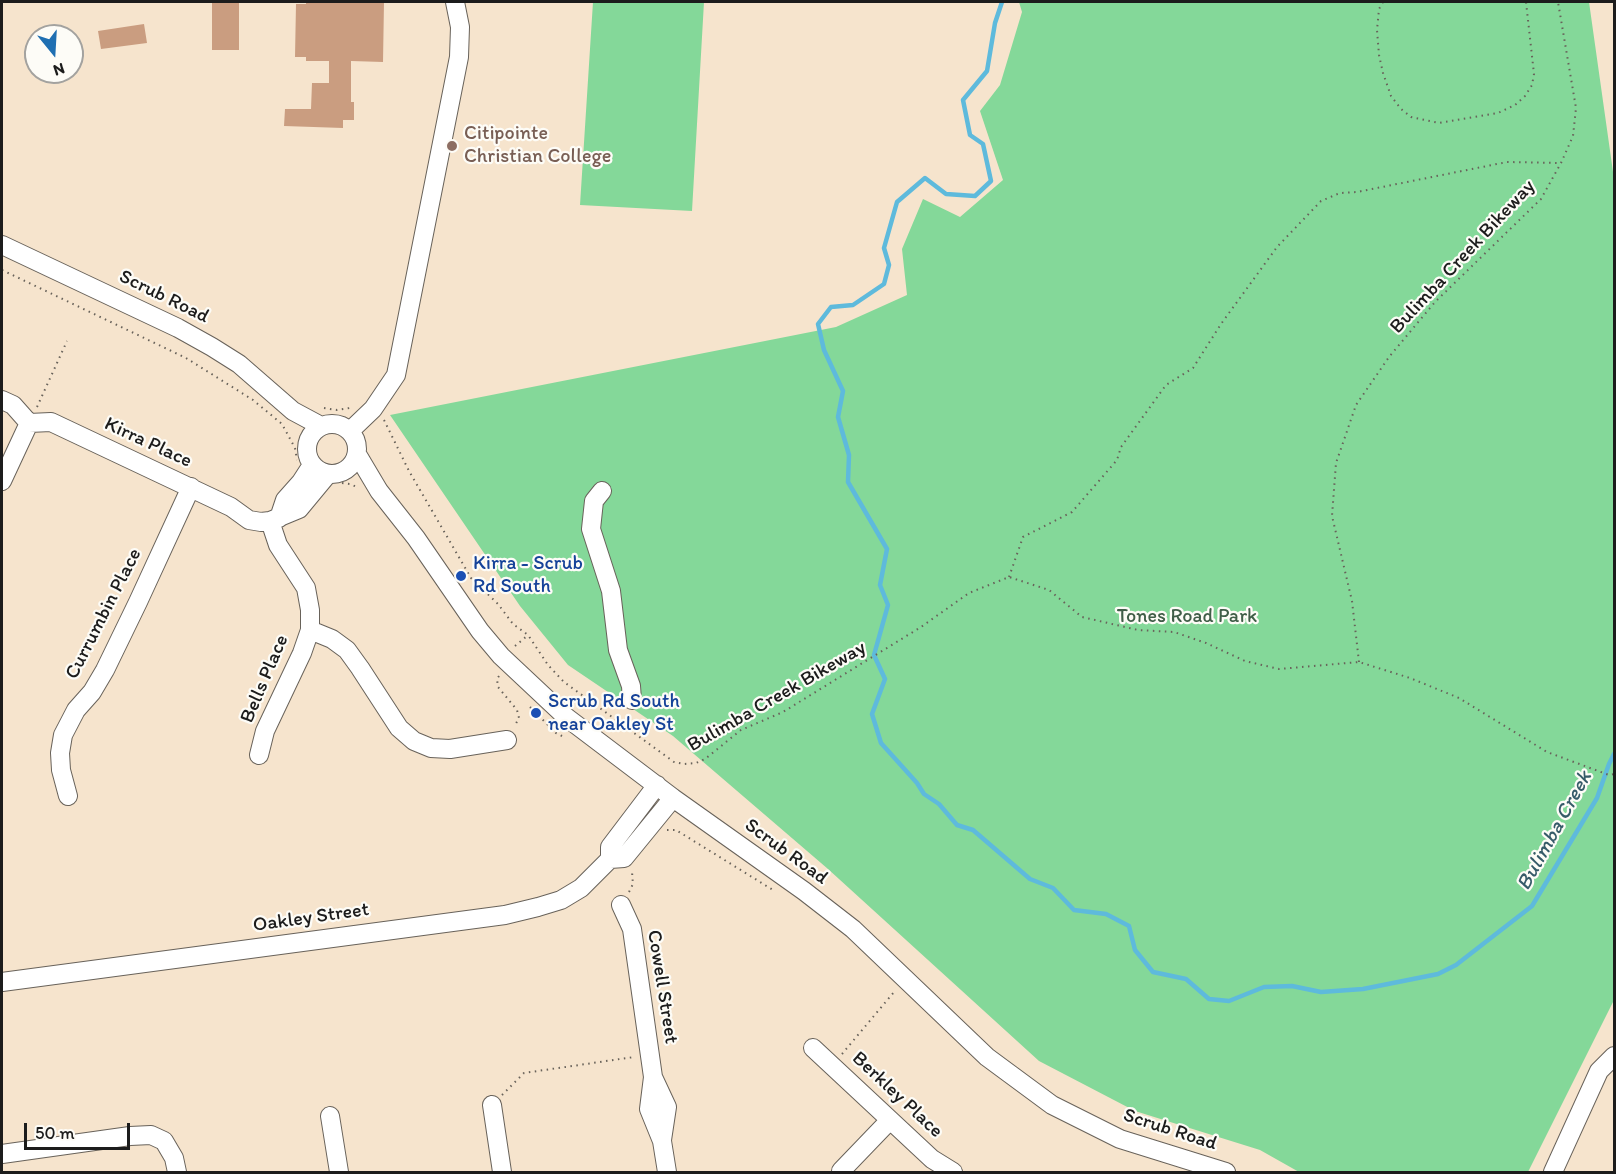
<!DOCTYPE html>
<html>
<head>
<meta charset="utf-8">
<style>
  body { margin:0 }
  #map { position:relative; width:1616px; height:1174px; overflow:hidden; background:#f6e4cd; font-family:Itim,sans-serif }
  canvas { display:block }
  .frame { position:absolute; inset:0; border:3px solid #1c1c1c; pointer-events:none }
  .north { position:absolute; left:24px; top:24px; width:60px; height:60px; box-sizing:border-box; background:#fdfcf7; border:2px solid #a3a29f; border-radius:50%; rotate:162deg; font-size:16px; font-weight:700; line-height:24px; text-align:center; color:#1c1c1c }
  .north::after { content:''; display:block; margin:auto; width:21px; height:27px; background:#1f6fb2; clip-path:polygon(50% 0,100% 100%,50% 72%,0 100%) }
  .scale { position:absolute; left:24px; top:1123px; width:106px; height:27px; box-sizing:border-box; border:3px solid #1c1c1c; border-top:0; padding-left:8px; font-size:18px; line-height:21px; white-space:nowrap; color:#1c1c1c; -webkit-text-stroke:4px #fdfcf7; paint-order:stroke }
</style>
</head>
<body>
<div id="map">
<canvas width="1616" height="1174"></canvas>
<div class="frame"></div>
<div class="north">N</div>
<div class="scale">50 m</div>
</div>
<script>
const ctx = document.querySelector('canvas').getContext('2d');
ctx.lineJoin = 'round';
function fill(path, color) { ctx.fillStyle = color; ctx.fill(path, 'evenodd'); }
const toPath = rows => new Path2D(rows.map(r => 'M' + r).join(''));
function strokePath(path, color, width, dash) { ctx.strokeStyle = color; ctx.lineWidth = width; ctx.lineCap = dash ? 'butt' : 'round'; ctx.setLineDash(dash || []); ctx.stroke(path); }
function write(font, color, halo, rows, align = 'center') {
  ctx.font = font + ' Itim,sans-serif'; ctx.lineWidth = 4.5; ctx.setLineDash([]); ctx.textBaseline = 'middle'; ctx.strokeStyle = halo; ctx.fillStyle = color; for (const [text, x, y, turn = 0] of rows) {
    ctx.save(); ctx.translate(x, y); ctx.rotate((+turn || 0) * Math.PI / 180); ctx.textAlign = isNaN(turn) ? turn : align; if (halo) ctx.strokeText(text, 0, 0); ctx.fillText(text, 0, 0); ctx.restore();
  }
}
fill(toPath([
  [593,2,704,2,692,211,580,205],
  [1019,2,1589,2,1614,179,1614,1000,1528,1172,1299,1172,1260,1150,1135,1111,1039,1061,828,869,673,736,568,665,520,606,390,415,836,327,907,295,902,249,923,199,960,217,1003,180,980,111,1000,85,1022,12]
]), '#84d899');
strokePath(toPath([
  [1002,2,995,23,987,71,963,100,970,135,983,144,991,181,975,196,946,194,925,178,897,202,884,248,889,265,884,284,853,305,831,307,818,324,824,350,843,391,838,417,849,455,848,482,887,549,880,585,888,605,874,655,885,679,872,714,881,743,917,783,924,794,939,804,957,825,973,830,1030,879,1053,888,1074,910,1106,914,1129,926,1135,950,1153,972,1186,979,1209,999,1229,1001,1264,987,1292,986,1321,992,1363,989,1438,974,1456,965,1532,906,1597,798,1609,764,1614,754]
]), '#5ebadc', 4.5);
fill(toPath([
  [212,2,239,2,239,50,212,50],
  [306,2,384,2,383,62,351,61,351,102,354,102,354,120,343,120,343,128,284,126,285,109,311,109,312,83,329,83,329,61,306,61,306,57,295,57,296,4,306,4],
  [144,24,147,43,101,49,98,31]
]), '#ca9d80');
const minor = toPath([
  [2,245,178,328,212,347,239,364,293,411,321,426],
  [2,400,13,405,29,423,51,422,231,507,249,520,261,522,270,521,299,509,328,474],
  '307 449a25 25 0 1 1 50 0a25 25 0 1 1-50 0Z',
  [350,431,373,409,396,375,459,57,460,27,455,2],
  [357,454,379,491,416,538,480,631,501,656,566,717,673,798,804,891,853,929,987,1057,1052,1105,1120,1139,1226,1172],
  [2,481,29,423],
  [602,491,594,501,591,529,611,591,618,650,631,686,632,700],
  [279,518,285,500,301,482,312,465],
  [310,630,332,639,347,650,360,668,399,728,414,741,431,748,450,749,507,740],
  [259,755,265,731,302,653,310,630,310,610,306,588,278,545,270,521],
  [68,796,61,770,60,753,63,735,76,710,92,692,105,670,138,602,191,487],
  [610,859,610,847,657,785],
  [621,905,632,929,653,1077,649,1109,662,1141,667,1172],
  [2,982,505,915,538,907,561,900,581,888,610,859,624,858,673,798],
  [813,1048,932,1159,953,1172],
  [653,1077,667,1107,662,1140],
  [492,1105,502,1172],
  [330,1116,339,1172],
  [2,1154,130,1136,151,1135,164,1141,174,1158,177,1172],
  [841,1171,890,1120],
  [1553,1172,1599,1071,1614,1056]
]);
strokePath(minor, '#68625a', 20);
strokePath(toPath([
  [1383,2,1379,9,1377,30,1379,55,1383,73,1391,96,1401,109,1411,117,1439,123,1498,113,1515,105,1525,96,1532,85,1534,74,1526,2],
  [2,270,186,358,253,400,282,424,295,448,297,460],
  [37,407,67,341],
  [324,408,337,410,350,408],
  [384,420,409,471,471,578,498,604,513,624,528,635,548,665,564,682,674,762,684,764,696,763,705,759,741,730,783,712,921,627,969,593,1009,577,1049,590,1082,617,1138,630,1174,632,1206,643,1245,661,1279,669,1359,662,1410,678,1459,698,1547,752,1609,775,1614,774],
  [342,483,350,484,359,488],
  [1009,577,1023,537,1072,512,1117,460,1121,447,1166,385,1193,368,1221,324,1277,247,1321,201,1340,193,1357,192,1507,162,1561,163],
  [515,646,527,636],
  [1359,662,1352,601,1332,516,1336,463,1356,405,1389,357,1435,302,1541,199,1561,163,1573,136,1576,108,1558,2],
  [499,676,497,679,498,687,517,710,519,718,514,727],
  [530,707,556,733,564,737],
  [667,830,676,830,773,890],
  [629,892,633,884,632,872],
  [842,1054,894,992],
  [502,1095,524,1073,634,1057]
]), '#68625a', 2, [1.5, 4.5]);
strokePath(minor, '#fff', 18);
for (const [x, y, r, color] of [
  [452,146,6,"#8d6e63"],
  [461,576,6,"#1a4fb4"],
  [536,713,6,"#1a4fb4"]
]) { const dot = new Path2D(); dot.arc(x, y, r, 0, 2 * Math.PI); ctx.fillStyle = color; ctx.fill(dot); strokePath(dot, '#fdfcf7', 2); }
write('20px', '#785e54', '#fdfcf7', [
  ["Citipointe",464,134],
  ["Christian College",464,157]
], 'left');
write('20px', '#1c1c1c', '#fdfcf7', [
  ["Bulimba Creek Bikeway",1463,257,-47],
  ["Scrub Road",164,297,26],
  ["Kirra Place",148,443,25],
  ["Currumbin Place",104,614,-63],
  ["Bells Place",265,679,-67],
  ["Bulimba Creek Bikeway",777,697,-30],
  ["Scrub Road",786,852,36],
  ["Oakley Street",311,918,-8],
  ["Cowell Street",662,987,81],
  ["Berkley Place",897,1095,43],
  ["Scrub Road",1170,1130,18]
]);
write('20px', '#164399', '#fdfcf7', [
  ["Kirra - Scrub",473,564],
  ["Rd South",473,587],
  ["Scrub Rd South",548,702],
  ["near Oakley St",548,725]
], 'left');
write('20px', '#405e48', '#fdfcf7', [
  ["Tones Road Park",1187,617]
]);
write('italic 21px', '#365b69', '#fdfcf7', [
  ["Bulimba Creek",1555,831,-61]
]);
</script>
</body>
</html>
